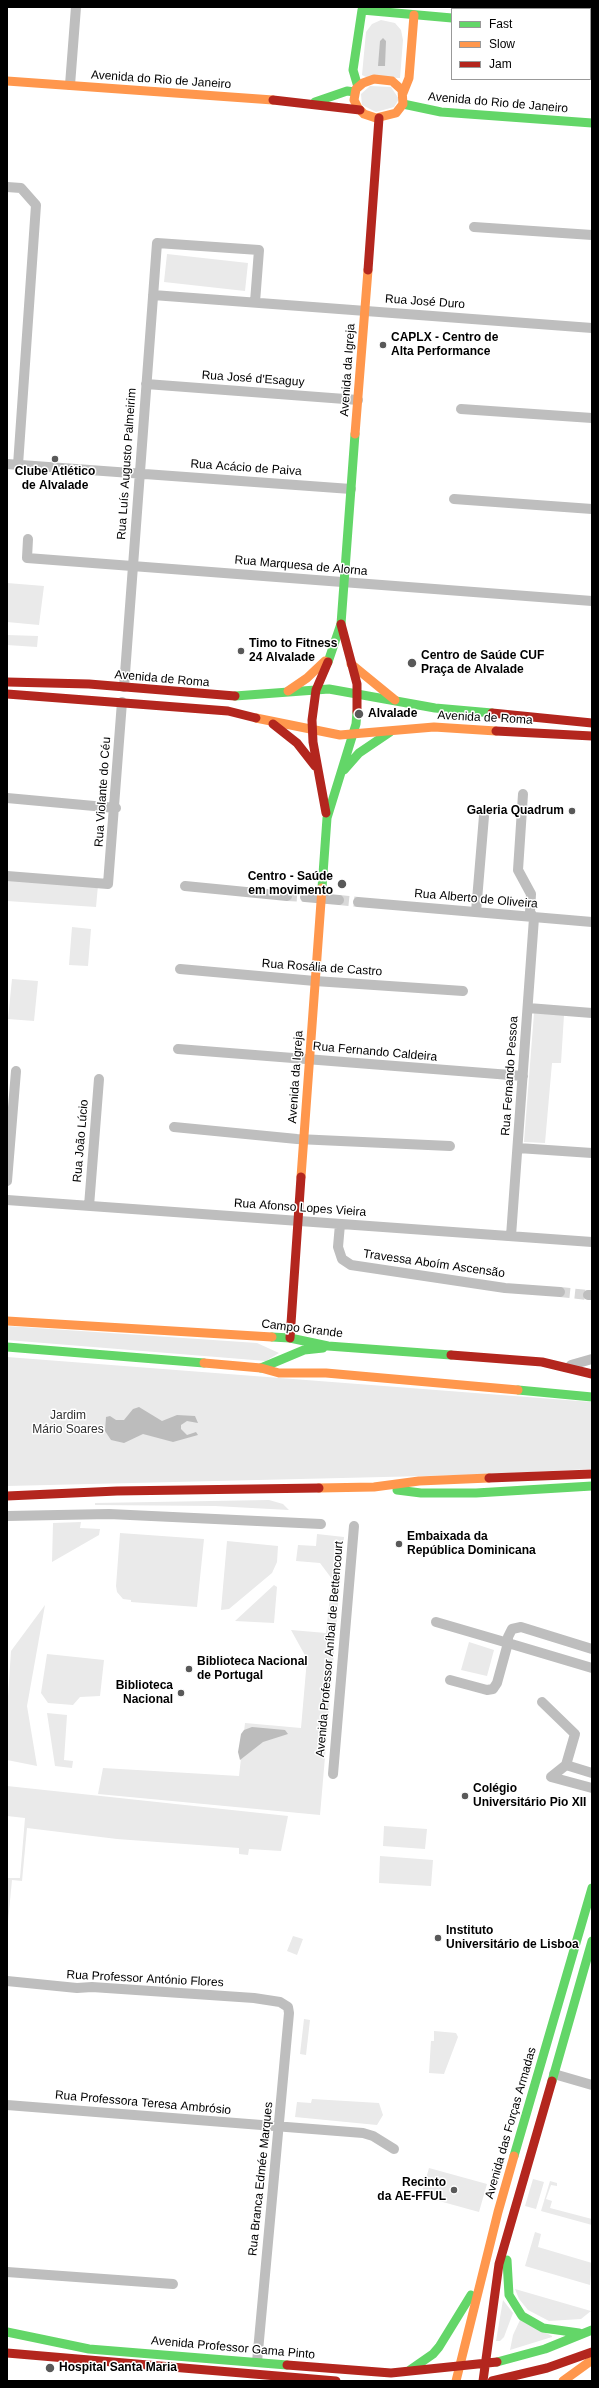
<!DOCTYPE html>
<html>
<head>
<meta charset="utf-8">
<style>
  body { margin:0 }
  #map { position:relative; width:599px; height:2388px; overflow:hidden; background:#fff; font-family:Arial,sans-serif }
  canvas { display:block }
  .frame { position:absolute; inset:0; border:8px solid #000; pointer-events:none }
  .legend { position:absolute; left:451px; top:8px; width:140px; height:72px; box-sizing:border-box; background:#fff; border:1px solid #999; margin:0; padding:5px 7px; list-style:none; font-size:12px; color:#000 }
  .legend li { display:flex; align-items:center; gap:8px; height:20px }
  .legend b { width:20px; border:1px solid #999 }
</style>
</head>
<body>
<div id="map">
<canvas width="599" height="2388"></canvas>
<div class="frame"></div>
<ul class="legend">
<li><b style="height:5px;background:#63d668"></b>Fast</li>
<li><b style="height:5px;background:#ff974d"></b>Slow</li>
<li><b style="height:5px;background:#b3261e"></b>Jam</li>
</ul>
</div>
<script>
const ctx = document.querySelector('canvas').getContext('2d');
ctx.lineJoin = 'round';
function fill(path, color) { ctx.fillStyle = color; ctx.fill(path, 'evenodd'); }
const toPath = rows => new Path2D(rows.map(r => 'M' + r).join(''));
function strokePath(path, color, width, dash) { ctx.strokeStyle = color; ctx.lineWidth = width; ctx.lineCap = dash ? 'butt' : 'round'; ctx.setLineDash(dash || []); ctx.stroke(path); }
function write(font, color, halo, rows, align = 'center') {
  ctx.font = font + ' Arial,sans-serif'; ctx.lineWidth = 3; ctx.setLineDash([]); ctx.textBaseline = 'middle'; ctx.strokeStyle = halo; ctx.fillStyle = color; for (const [text, x, y, turn = 0] of rows) {
    ctx.save(); ctx.translate(x, y); ctx.rotate((+turn || 0) * Math.PI / 180); ctx.textAlign = isNaN(turn) ? turn : align; if (halo) ctx.strokeText(text, 0, 0); ctx.fillText(text, 0, 0); ctx.restore();
  }
}
fill(toPath([
  [381,20,395,23,401,30,403,40,400,78,366,77,362,75,366,32,372,24],
  [370,86,391,87,399,99,394,107,376,112,362,105,361,94],
  [167,254,248,263,245,291,164,282],
  [7,583,44,586,39,625,7,622],
  [7,635,38,636,37,647,7,645],
  [7,879,98,885,96,907,7,901],
  [72,927,91,929,88,966,69,965],
  [12,979,38,981,34,1021,8,1019],
  [534,1013,564,1015,561,1063,552,1063,545,1143,524,1142],
  [7,1326,257,1343,279,1353,266,1361,7,1340],
  [7,1357,592,1402,592,1469,467,1475,7,1486],
  [269,1500,283,1504,289,1510,215,1506,95,1505,95,1503],
  [81,1522,80,1528,100,1529,99,1535,52,1562,53,1523],
  [120,1533,204,1539,197,1607,131,1602,131,1600,123,1599,117,1592,116,1586],
  [317,1534,344,1537,320,1815,98,1794,103,1768,239,1776,245,1723,301,1728,307,1659,291,1630,326,1633,332,1579,320,1563,296,1561,298,1545,316,1546],
  [227,1541,278,1546,277,1562,272,1573,229,1609,221,1610],
  [274,1585,277,1587,274,1623,235,1621],
  [45,1605,27,1706,37,1766,7,1760,7,1712,11,1651],
  [469,1642,494,1650,487,1676,461,1670],
  [47,1654,104,1660,100,1696,80,1697,73,1705,48,1703,41,1693],
  [47,1713,67,1715,64,1760,73,1761,72,1768,55,1766],
  [7,1786,288,1816,281,1851,249,1849,248,1855,239,1854,239,1848,117,1839,27,1828,22,1881,12,1880,7,1932,8,1878,20,1878,25,1818,7,1816],
  [384,1826,427,1829,425,1849,383,1846],
  [380,1856,433,1860,431,1886,379,1883],
  [293,1936,303,1939,297,1955,287,1951],
  [304,2019,310,2020,306,2055,300,2054],
  [434,2031,456,2033,458,2037,444,2074,429,2073,431,2041,434,2041],
  [312,2099,379,2103,383,2115,377,2125,295,2117,297,2102,311,2103],
  [429,2168,487,2184,479,2212,421,2196],
  [533,2179,544,2182,536,2209,525,2206],
  [550,2181,557,2183,557,2186,551,2185,546,2199,552,2201,550,2208,592,2219,592,2225,541,2211],
  [535,2232,541,2234,538,2247,592,2263,590,2285,525,2266],
  [515,2289,591,2311,581,2319,549,2321,528,2310,519,2299],
  [503,2300,513,2313,504,2337,500,2341,496,2341],
  [520,2320,552,2336,552,2337,510,2350,513,2335]
]), '#eaeaea');
fill(toPath([
  [383,38,386,41,385,66,378,66,380,41],
  [139,1407,162,1421,177,1415,195,1416,198,1423,187,1421,181,1425,181,1429,187,1435,196,1432,198,1435,173,1442,143,1434,124,1443,111,1440,105,1431,106,1417,110,1416,116,1420,124,1420,133,1409],
  [252,1727,285,1730,288,1734,263,1742,240,1760,238,1752,241,1734,244,1730]
]), '#bcbcbc');
strokePath(toPath([
  [287,896,305,897],
  [339,900,358,902],
  [560,1292,588,1295]
]), '#d9d9d9', 10, [10, 5]);
strokePath(toPath([
  [70,85,76,7],
  [7,187,21,188,36,205,18,465],
  [474,227,592,235],
  [153,295,592,328],
  [146,384,358,400],
  [461,409,592,418],
  [7,464,351,489],
  [454,499,592,509],
  [28,539,27,558,592,601],
  [124,687,157,243,259,250,255,302],
  [523,794,518,870,531,894,530,912,534,918],
  [7,798,116,808],
  [7,876,108,884,122,702],
  [185,886,287,896],
  [305,897,339,900],
  [358,902,592,922],
  [476,912,484,816],
  [180,969,315,981,463,991],
  [528,1008,592,1013],
  [178,1049,523,1076],
  [174,1127,297,1139,450,1146],
  [518,1148,592,1153],
  [7,1181,16,1071],
  [7,1200,592,1242],
  [89,1206,99,1079],
  [340,1224,338,1247,342,1259,351,1265,505,1288,560,1292],
  [511,1236,534,918],
  [588,1295,592,1295],
  [571,1365,592,1359],
  [7,1516,109,1514,321,1524],
  [436,1622,508,1643,497,1683,493,1689,487,1690,450,1680],
  [592,1649,521,1627,512,1629,508,1637,508,1643,592,1668],
  [542,1702,575,1734,566,1765],
  [592,1773,566,1765,551,1777,592,1788],
  [333,1774,354,1526],
  [7,1981,77,1988,92,1987,254,1998,280,2002,288,2007,289,2013,257,2362],
  [554,2074,592,2085],
  [7,2105,363,2133,373,2136,394,2149],
  [7,2272,173,2284]
]), '#bebebe', 10);
strokePath(toPath([
  [558,9,561,7],
  [358,87,353,70,362,10,452,18],
  [315,102,347,91,355,92],
  [403,104,441,112,592,123],
  [328,662,341,624,355,434],
  [235,696,329,689,435,708,492,713],
  [344,770,359,753,390,732],
  [322,888,327,818,356,724,357,712],
  [272,1337,290,1338,328,1346,451,1355],
  [7,1347,204,1363],
  [261,1368,304,1350,323,1348],
  [518,1390,592,1397],
  [397,1490,421,1493,476,1493,592,1486],
  [552,2081,592,1941],
  [514,2156,592,1888],
  [507,2260,509,2295,522,2316,543,2328,579,2333],
  [7,2332,89,2349,287,2365],
  [497,2362,545,2349,592,2330],
  [410,2370,433,2354,439,2347,471,2295]
]), '#63d668', 9);
strokePath(toPath([
  [374,79,392,81,402,90,403,104,396,113,376,118,364,114,358,108,354,100,356,89,363,83,374,79],
  [7,81,273,100],
  [403,93,409,78,414,15],
  [355,434,368,270],
  [351,664,395,700],
  [288,691,307,678,325,661],
  [256,718,340,735,434,727,496,731],
  [301,1177,322,888],
  [7,1321,272,1337],
  [204,1363,261,1368,279,1373,326,1373,518,1390],
  [319,1488,374,1487,419,1481,489,1478],
  [456,2381,498,2212,514,2156],
  [563,2381,592,2360]
]), '#ff974d', 9);
strokePath(toPath([
  [273,100,360,110],
  [368,270,379,118],
  [341,624,357,684,357,712],
  [7,682,89,684,235,696],
  [7,694,228,711,256,718],
  [492,713,592,723],
  [273,724,297,743,315,766],
  [496,731,592,736],
  [326,813,313,742,312,720,316,690,328,662],
  [290,1338,301,1177],
  [451,1355,542,1362,592,1374],
  [489,1478,592,1474],
  [7,1496,117,1491,319,1488],
  [7,2353,336,2381],
  [287,2365,391,2373,497,2362],
  [483,2381,499,2264,552,2081],
  [492,2381,547,2368,592,2352]
]), '#b3261e', 9);
for (const [x, y, r, color] of [
  [383,345,4,"#595959"],
  [55,459,4,"#595959"],
  [241,651,4,"#595959"],
  [412,663,5,"#595959"],
  [359,714,5,"#595959"],
  [572,811,4,"#595959"],
  [342,884,5,"#595959"],
  [399,1544,4,"#595959"],
  [189,1669,4,"#595959"],
  [181,1693,4,"#595959"],
  [465,1796,4,"#595959"],
  [438,1938,4,"#595959"],
  [454,2190,4,"#595959"],
  [50,2368,5,"#595959"]
]) { const dot = new Path2D(); dot.arc(x, y, r, 0, 2 * Math.PI); ctx.fillStyle = color; ctx.fill(dot); strokePath(dot, '#fff', 1.5); }
write('12px', '#000', '#fff', [
  ["Avenida do Rio de Janeiro",161,80,4],
  ["Avenida do Rio de Janeiro",498,103,5],
  ["Rua José Duro",425,302,4],
  ["Avenida da Igreja",348,370,-86],
  ["Rua José d'Esaguy",253,379,4],
  ["Rua Luís Augusto Palmeirim",127,464,-86],
  ["Rua Acácio de Paiva",246,468,4],
  ["Rua Marquesa de Alorna",301,566,5],
  ["Avenida de Roma",162,679,5],
  ["Avenida de Roma",485,718,3],
  ["Rua Violante do Céu",103,792,-86],
  ["Rua Alberto de Oliveira",476,899,5],
  ["Rua Rosália de Castro",322,968,4],
  ["Rua Fernando Caldeira",375,1052,5],
  ["Rua Fernando Pessoa",510,1076,-86],
  ["Avenida da Igreja",296,1077,-86],
  ["Rua João Lúcio",81,1141,-85],
  ["Rua Afonso Lopes Vieira",300,1208,4],
  ["Travessa Aboím Ascensão",434,1264,8],
  ["Campo Grande",302,1329,7],
  ["Avenida Professor Aníbal de Bettencourt",330,1649,-85],
  ["Rua Professor António Flores",145,1979,3],
  ["Rua Professora Teresa Ambrósio",143,2103,5],
  ["Avenida das Forças Armadas",511,2123,-74],
  ["Rua Branca Edmée Marques",261,2179,-84],
  ["Avenida Professor Gama Pinto",233,2348,5]
]);
write('bold 12px', '#000', '#fff', [
  ["CAPLX - Centro de",391,338],
  ["Alta Performance",391,352],
  ["Clube Atlético",55,472,"center"],
  ["de Alvalade",55,486,"center"],
  ["Timo to Fitness",249,644],
  ["24 Alvalade",249,658],
  ["Centro de Saúde CUF",421,656],
  ["Praça de Alvalade",421,670],
  ["Alvalade",368,714],
  ["Galeria Quadrum",564,811,"right"],
  ["Centro - Saúde",333,877,"right"],
  ["em movimento",333,891,"right"],
  ["Embaixada da",407,1537],
  ["República Dominicana",407,1551],
  ["Biblioteca Nacional",197,1662],
  ["de Portugal",197,1676],
  ["Biblioteca",173,1686,"right"],
  ["Nacional",173,1700,"right"],
  ["Colégio",473,1789],
  ["Universitário Pio XII",473,1803],
  ["Instituto",446,1931],
  ["Universitário de Lisboa",446,1945],
  ["Recinto",446,2183,"right"],
  ["da AE-FFUL",446,2197,"right"],
  ["Hospital Santa Maria",59,2368]
], 'left');
write('12px', '#2f2f2f', '#fff', [
  ["Jardim",68,1416],
  ["Mário Soares",68,1430]
]);
</script>
</body>
</html>
